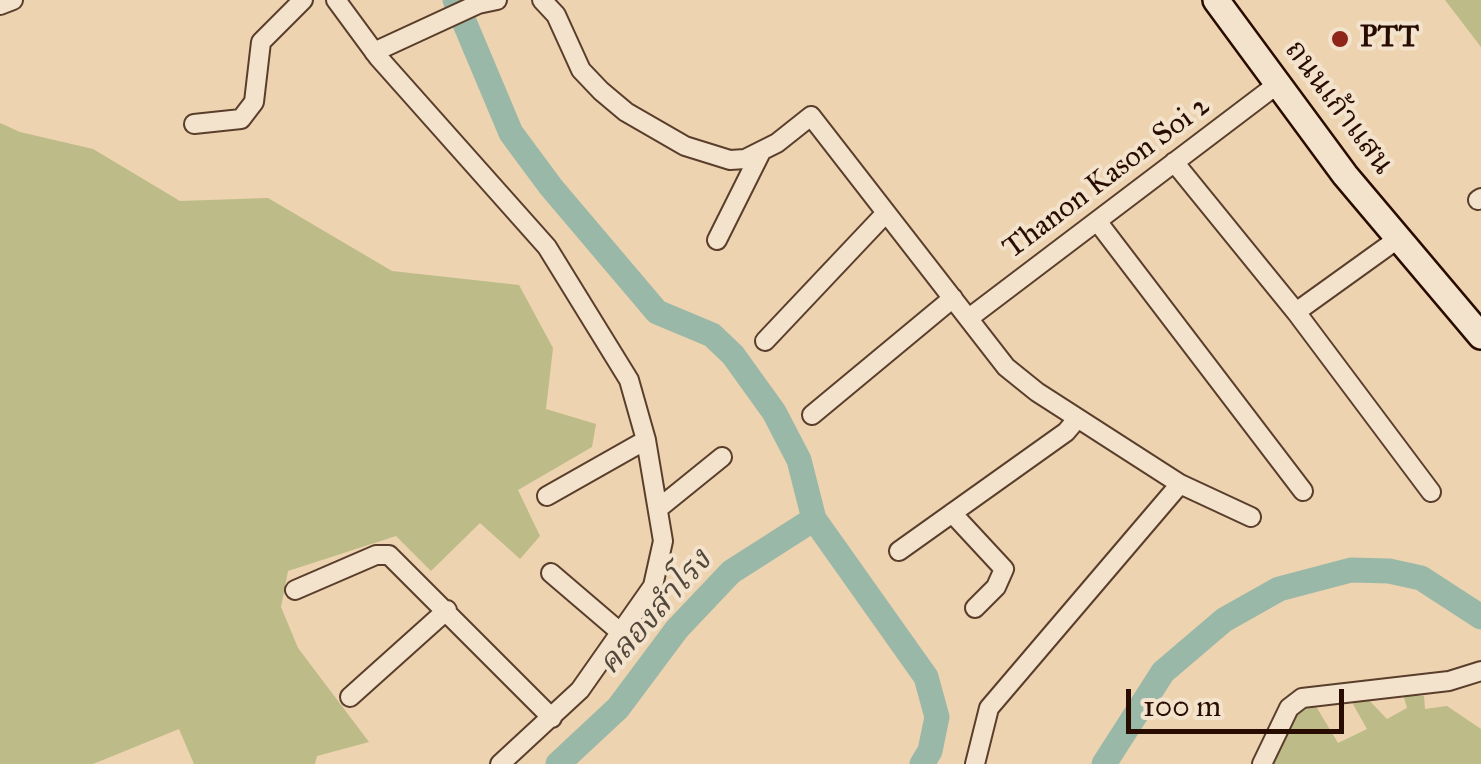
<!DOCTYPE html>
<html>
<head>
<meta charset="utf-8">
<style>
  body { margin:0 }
  #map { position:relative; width:1481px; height:764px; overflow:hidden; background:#edd3b0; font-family:"IM FELL Great Primer",serif }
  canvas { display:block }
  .scale { position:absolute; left:1126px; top:689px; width:218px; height:45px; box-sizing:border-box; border:5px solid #290c00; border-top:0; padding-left:12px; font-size:30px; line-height:35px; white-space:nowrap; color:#290c00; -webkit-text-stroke:8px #f3e2cc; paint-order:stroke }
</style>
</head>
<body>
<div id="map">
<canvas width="1481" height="764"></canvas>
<div class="scale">100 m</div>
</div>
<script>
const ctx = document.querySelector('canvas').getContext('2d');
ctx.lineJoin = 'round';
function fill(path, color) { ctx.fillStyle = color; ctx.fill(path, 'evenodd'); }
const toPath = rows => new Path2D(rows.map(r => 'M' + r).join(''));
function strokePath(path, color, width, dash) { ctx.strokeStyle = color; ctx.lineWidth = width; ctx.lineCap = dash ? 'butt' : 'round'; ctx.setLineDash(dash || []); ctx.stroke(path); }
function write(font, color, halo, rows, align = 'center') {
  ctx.font = font + ' "IM FELL Great Primer","Noto Serif Thai",serif'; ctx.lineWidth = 8; ctx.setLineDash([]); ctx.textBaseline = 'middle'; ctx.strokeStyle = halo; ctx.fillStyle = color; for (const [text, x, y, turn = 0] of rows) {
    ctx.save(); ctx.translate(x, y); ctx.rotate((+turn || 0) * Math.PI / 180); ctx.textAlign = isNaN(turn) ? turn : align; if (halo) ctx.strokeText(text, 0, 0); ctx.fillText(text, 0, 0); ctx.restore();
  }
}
fill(toPath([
  [1445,0,1481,0,1481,47],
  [0,123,20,132,93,149,180,201,268,198,392,271,519,285,553,348,546,409,596,424,592,447,518,490,540,536,520,559,480,523,431,571,396,536,288,571,281,607,298,648,369,742,317,756,315,764,194,764,179,729,93,764,0,764],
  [1403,694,1424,696,1425,709,1447,706,1481,729,1481,764,1271,764,1296,716,1314,703,1338,743,1367,729,1349,697,1365,696,1387,719,1407,708]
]), '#bdbb88');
strokePath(toPath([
  [455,0,511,133,551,187,657,312,712,335,733,355,774,412,799,460,814,519,926,677,937,717,930,751,922,764],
  [558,764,618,708,677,629,731,572,814,519],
  [1104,764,1163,672,1224,620,1279,589,1351,570,1389,571,1421,578,1481,617]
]), '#9ab8a8', 25);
const street = toPath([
  [336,0,378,57,547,247,629,380,646,440,663,541,653,586,580,690,500,764],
  [542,0,556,15,581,70,601,91,626,112,685,146,730,160,745,159,777,143,811,116,1006,367,1037,392,1180,484,1251,517],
  [0,5,13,0],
  [374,52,478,4,497,0],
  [194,124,241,119,254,102,261,42,303,0],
  [1174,162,1296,312,1431,492],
  [1478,200,1481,198],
  [1097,221,1303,491],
  [717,240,760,154],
  [1296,312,1399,238],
  [969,318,1279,83],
  [765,341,885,214],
  [812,415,953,298],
  [547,496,646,440],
  [659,508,722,457],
  [952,513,1004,569,996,587,975,608],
  [899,551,1066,432,1077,419],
  [551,573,620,632],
  [295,590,376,555,389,555,552,718],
  [350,697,447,610],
  [975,764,989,708,1180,484],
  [1262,764,1289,708,1302,698,1449,681,1481,671]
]);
const secondary = toPath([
  [1216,0,1345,175,1481,336]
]);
strokePath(street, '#5a3e2c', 22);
strokePath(secondary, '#290c00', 30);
strokePath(street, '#f3e2cc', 18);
strokePath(secondary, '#f3e2cc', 25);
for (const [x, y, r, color] of [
  [1340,39,10,"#8f2418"]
]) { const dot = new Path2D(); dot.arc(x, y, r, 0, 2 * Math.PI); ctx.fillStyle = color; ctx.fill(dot); strokePath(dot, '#f3e2cc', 4); }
write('bold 30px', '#290c00', '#f3e2cc', [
  ["PTT",1360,39]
], 'left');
write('30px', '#290c00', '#f3e2cc', [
  ["ถนนเก้าแสน",1338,108,53],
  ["Thanon Kason Soi 2",1107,178,-37]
]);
write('italic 32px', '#51483b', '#f3e2cc', [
  ["คลองสำโรง",656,613,-49]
]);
</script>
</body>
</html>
